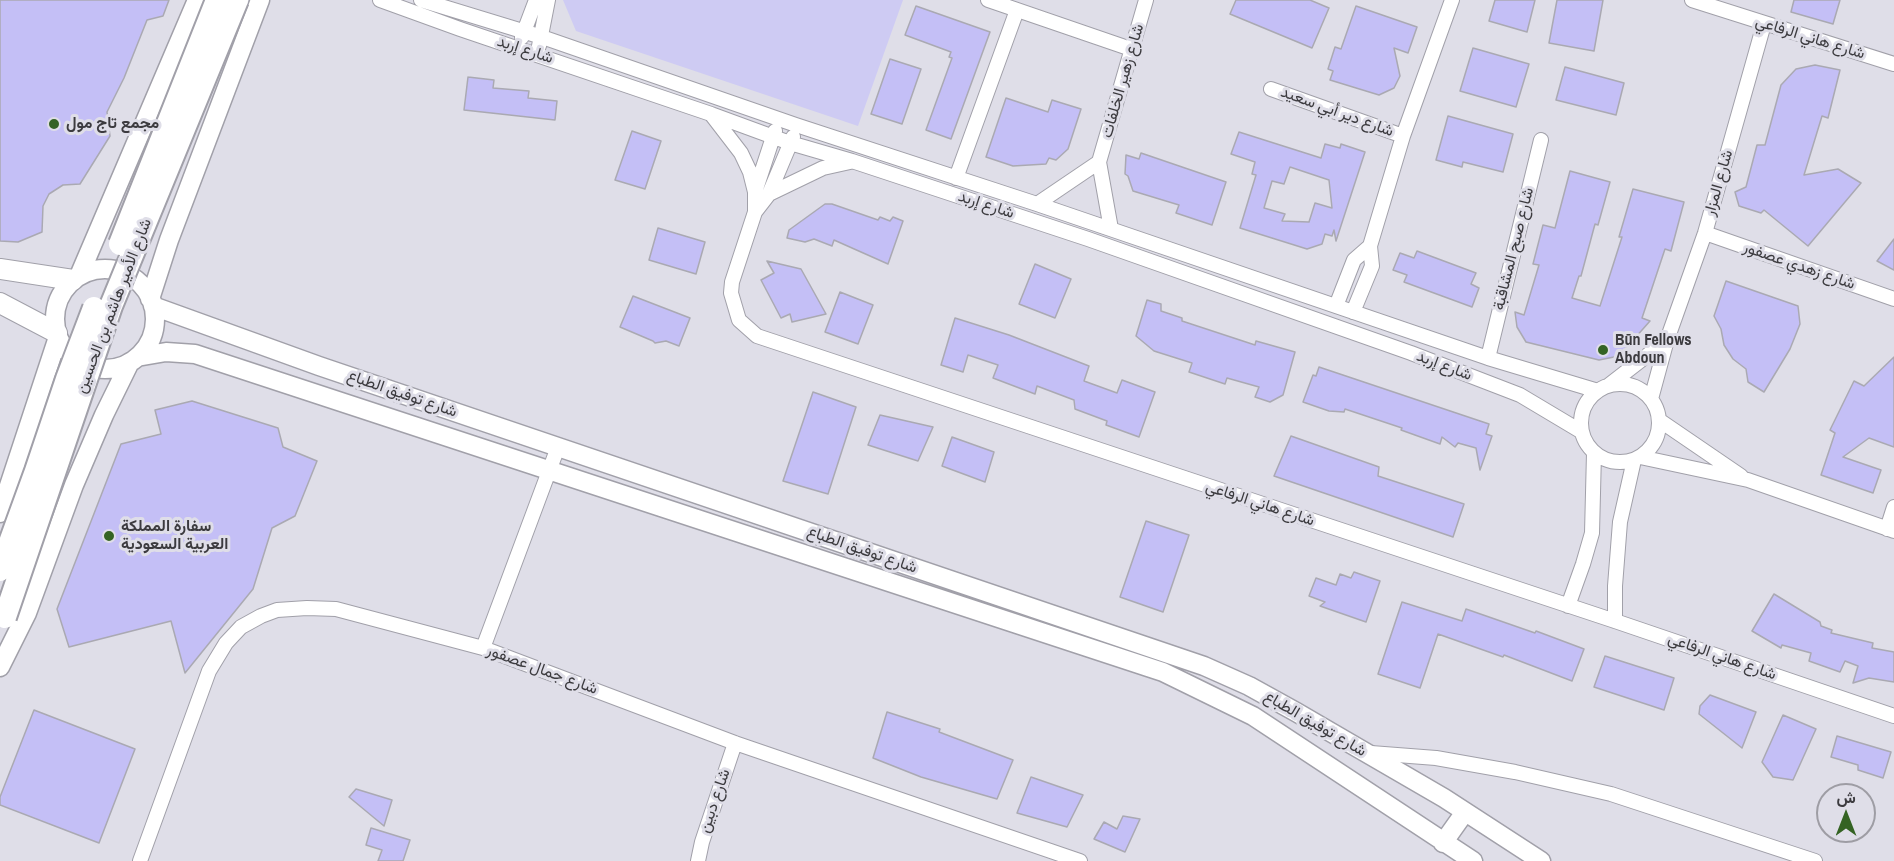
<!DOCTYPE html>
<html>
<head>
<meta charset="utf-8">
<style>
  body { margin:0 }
  #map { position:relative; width:1894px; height:861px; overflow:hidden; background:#dfdee8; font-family:"Archivo Narrow",Vazirmatn,sans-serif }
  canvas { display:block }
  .north { position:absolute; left:1816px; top:783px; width:60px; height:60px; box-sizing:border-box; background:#dfdee8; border:2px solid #9e9da4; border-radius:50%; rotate:0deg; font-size:16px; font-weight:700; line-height:24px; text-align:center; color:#3c3b3f }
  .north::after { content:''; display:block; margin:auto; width:21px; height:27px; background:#346323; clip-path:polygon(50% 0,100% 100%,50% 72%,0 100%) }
</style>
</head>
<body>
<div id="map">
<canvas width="1894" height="861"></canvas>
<div class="north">ش</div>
</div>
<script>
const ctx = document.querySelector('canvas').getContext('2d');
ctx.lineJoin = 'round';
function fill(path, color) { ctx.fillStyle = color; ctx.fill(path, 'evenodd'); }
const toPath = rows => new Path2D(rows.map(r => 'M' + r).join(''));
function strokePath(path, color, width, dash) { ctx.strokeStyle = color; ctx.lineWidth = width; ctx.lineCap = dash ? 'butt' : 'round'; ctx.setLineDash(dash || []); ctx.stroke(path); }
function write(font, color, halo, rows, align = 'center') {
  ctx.font = font + ' "Archivo Narrow",Vazirmatn,sans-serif'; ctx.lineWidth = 6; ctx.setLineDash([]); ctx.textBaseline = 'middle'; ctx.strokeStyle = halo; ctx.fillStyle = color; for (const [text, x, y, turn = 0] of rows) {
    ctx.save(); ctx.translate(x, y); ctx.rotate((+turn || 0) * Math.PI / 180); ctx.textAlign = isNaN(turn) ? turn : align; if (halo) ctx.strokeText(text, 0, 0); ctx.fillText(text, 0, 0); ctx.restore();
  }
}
fill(toPath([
  [563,0,903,0,858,126,576,31]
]), '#cecbf3');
const building = toPath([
  [0,0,169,0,163,16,147,20,124,78,107,112,110,136,80,184,63,185,49,194,43,206,42,232,18,242,0,241,0,0],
  [1236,0,1310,0,1329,8,1312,48,1230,14,1236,0],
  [1495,0,1535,0,1527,32,1489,21,1495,0],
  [1557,0,1603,0,1594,51,1549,43,1557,0],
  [1794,0,1840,0,1833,24,1791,12,1794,0],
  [916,6,990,32,951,139,926,130,952,58,949,57,951,52,905,35,916,6],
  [1356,6,1417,27,1408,53,1394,48,1400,76,1394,88,1379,95,1330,80,1333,71,1328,69,1335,47,1341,49,1356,6],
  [1473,48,1529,64,1516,107,1460,91,1473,48],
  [890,59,921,69,902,124,871,114,890,59],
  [1815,65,1840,70,1828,118,1822,116,1804,175,1838,169,1861,183,1808,246,1764,210,1761,213,1739,206,1735,192,1746,187,1757,145,1765,145,1781,85,1796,69,1815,65],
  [1565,67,1624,83,1616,115,1556,100,1565,67],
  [468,77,494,80,493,88,529,91,528,98,557,101,555,120,464,110,468,77],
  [1006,98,1048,112,1052,100,1081,109,1068,149,1056,160,1049,158,1046,164,1013,166,986,157,1006,98],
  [1448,116,1513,134,1503,172,1463,162,1462,167,1436,160,1448,116],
  [632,131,661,141,645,189,615,180,632,131],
  [1239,132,1321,158,1325,144,1340,148,1341,144,1365,152,1336,241,1334,230,1332,236,1325,234,1322,244,1307,249,1240,228,1256,175,1252,174,1255,162,1231,154,1239,132],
  [1290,167,1329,180,1332,208,1315,203,1309,222,1282,221,1285,214,1264,208,1272,181,1284,184,1290,167],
  [1141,153,1226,182,1212,225,1176,213,1179,205,1133,191,1128,176,1125,174,1126,155,1139,159,1141,153],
  [1570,171,1610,182,1598,225,1595,224,1581,276,1579,276,1572,298,1600,306,1622,237,1619,237,1633,189,1684,202,1671,251,1665,249,1642,318,1650,321,1619,356,1599,360,1526,342,1517,327,1515,312,1524,315,1539,265,1533,264,1543,225,1555,228,1570,171],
  [825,204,832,204,878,220,880,217,890,221,893,217,903,221,888,264,834,240,832,246,814,239,805,242,787,238,789,230,825,204],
  [658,228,705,242,696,274,649,260,658,228],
  [1894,239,1894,270,1877,261,1894,239],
  [1417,251,1476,273,1471,284,1479,288,1472,307,1404,282,1407,275,1393,270,1400,253,1414,258,1417,251],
  [767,261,801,269,826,314,792,322,790,314,781,318,761,280,774,273,767,261],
  [1035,264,1071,279,1055,318,1019,304,1035,264],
  [1726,281,1798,306,1800,324,1790,349,1764,392,1748,382,1746,369,1733,359,1724,345,1721,329,1714,316,1726,281],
  [840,292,873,305,858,344,825,332,840,292],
  [633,296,690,318,679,346,666,341,655,343,653,341,620,327,633,296],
  [1147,300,1161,304,1161,311,1182,318,1182,321,1255,345,1256,341,1295,352,1283,395,1270,402,1255,397,1259,387,1227,378,1225,384,1189,372,1192,363,1154,351,1136,336,1147,300],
  [955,318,1009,335,1089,366,1084,381,1117,393,1122,380,1155,392,1139,437,1106,425,1107,421,1075,409,1074,400,1037,386,1035,394,993,378,998,365,968,355,963,372,941,365,955,318],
  [1894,357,1894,447,1869,438,1843,457,1881,470,1873,493,1821,475,1835,433,1830,430,1854,381,1864,386,1894,357],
  [1319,367,1489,424,1486,434,1492,436,1480,470,1476,448,1458,443,1455,447,1442,437,1440,444,1401,430,1402,428,1345,409,1344,412,1329,411,1303,402,1313,375,1316,376,1319,367],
  [813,392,856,407,828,494,783,481,813,392],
  [192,401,278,428,283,447,317,461,295,516,272,528,253,589,185,673,171,621,69,647,57,609,121,444,161,434,155,410,192,401],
  [880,415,933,427,918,461,868,445,880,415],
  [1291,436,1379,467,1378,476,1464,504,1453,537,1274,476,1291,436],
  [952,437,994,452,985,482,942,466,952,437],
  [1146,521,1189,535,1163,612,1120,597,1146,521],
  [1354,572,1380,581,1366,622,1320,606,1325,602,1309,596,1316,578,1336,585,1340,574,1351,578,1354,572],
  [1774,594,1820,622,1821,626,1832,630,1831,633,1873,643,1872,648,1894,652,1894,682,1869,678,1853,683,1858,666,1845,661,1840,672,1809,661,1811,653,1782,645,1781,648,1752,631,1774,594],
  [1402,602,1462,621,1466,609,1535,633,1536,631,1584,649,1572,681,1504,655,1503,657,1438,634,1420,688,1378,674,1402,602],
  [1605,656,1674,678,1664,710,1594,687,1605,656],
  [1710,695,1756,712,1742,748,1699,714,1700,706,1710,695],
  [34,710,135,749,99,843,0,805,0,797,34,710],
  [887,712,940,729,939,732,1013,760,997,799,921,777,873,758,887,712],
  [1783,715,1816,729,1793,780,1773,777,1762,762,1783,715],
  [1837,736,1891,752,1883,778,1858,770,1858,765,1831,757,1837,736],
  [1031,777,1083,795,1067,827,1017,813,1031,777],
  [356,789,392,800,384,826,349,797,356,789],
  [1123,816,1140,819,1125,852,1094,839,1104,822,1117,829,1123,816],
  [371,828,410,840,403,861,378,861,382,850,366,845,371,828]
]);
fill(building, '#c4bff6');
strokePath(building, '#aaa9b2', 1.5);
const minor = toPath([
  [380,0,460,29,711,114,790,143,852,161,1088,239,1411,353,1520,395,1582,432],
  [421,0,542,37,796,125,1037,204,1488,358,1598,391],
  [988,0,1131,49],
  [1692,0,1894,64],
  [522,37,536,0],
  [539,46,548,0],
  [1271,89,1403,136],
  [711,114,741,153,750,172,755,192,755,212,732,282,731,293,739,320,757,336,1615,621,1894,716],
  [956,178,1017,10],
  [755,192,775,131],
  [769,194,823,168,850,162],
  [1037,204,1099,162],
  [755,212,769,194,793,137],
  [1111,229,1099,162,1146,0],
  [1705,233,1894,299],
  [1336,306,1354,260,1370,246],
  [1353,312,1372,266,1370,246,1403,136,1452,0],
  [1488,358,1541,140],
  '1581 423a39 39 0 1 1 78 0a39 39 0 1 1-78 0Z',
  [1609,385,1667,340],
  [1651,399,1667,340,1705,233,1764,24],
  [1659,420,1741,476],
  [1640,457,1748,480,1894,531],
  [1887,529,1894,507],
  [1568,606,1583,564,1592,533,1594,453],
  [1615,621,1615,586,1620,522,1634,460],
  [483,648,558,447],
  [1371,753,1436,758,1515,772,1611,794,1815,861],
  [140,861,209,671,226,643,241,627,261,616,277,610,307,608,336,609,483,648,735,743,1080,861],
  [698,861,702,842,735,743]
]);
const tertiary = toPath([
  '55 319a50 50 0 1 1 100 0a50 50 0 1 1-100 0Z',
  [79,276,197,0],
  [150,299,169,240,260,0],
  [153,306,319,366,1204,666,1249,686,1296,712,1444,798,1541,861],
  [137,357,166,352,195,354,1163,672,1253,716,1473,861],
  [0,513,58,337],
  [0,667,27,613,74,485,104,415,130,362],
  [1443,843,1465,812]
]);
const secondary = toPath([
  [0,269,73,280],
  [0,303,57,333]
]);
strokePath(minor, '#a1a0a9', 16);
strokePath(tertiary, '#a1a0a9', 21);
strokePath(secondary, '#a1a0a9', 22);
strokePath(minor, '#fff', 14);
strokePath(tertiary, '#fff', 18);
strokePath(secondary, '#fff', 20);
const trunkBridge = toPath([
  [120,244,217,0],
  [0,570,36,471,67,379,94,308],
  [5,617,111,306,237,0]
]);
strokePath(trunkBridge, '#a1a0a9', 26, []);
strokePath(trunkBridge, '#fff', 22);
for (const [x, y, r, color] of [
  [54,124,6,"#346323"],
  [1603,350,6,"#346323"],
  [109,536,6,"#346323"]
]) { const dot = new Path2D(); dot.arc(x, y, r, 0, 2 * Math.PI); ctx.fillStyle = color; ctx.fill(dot); strokePath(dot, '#dfdee8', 2); }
write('16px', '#3c3b3f', '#dfdee8', [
  ["شارع هاني الرفاعي",1810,38,17],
  ["شارع إربد",525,50,18],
  ["شارع زهير الخلفات",1123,81,-74],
  ["شارع دير أبي سعيد",1337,112,20],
  ["شارع المزار",1719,183,-74],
  ["شارع إربد",986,205,18],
  ["شارع صبح المشاقبة",1514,249,-76],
  ["شارع زهدي عصفور",1799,266,19],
  ["شارع الأمير هاشم بن الحسين",114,306,-69],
  ["شارع إربد",1444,366,21],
  ["شارع توفيق الطباع",402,394,19],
  ["شارع هاني الرفاعي",1260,504,18],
  ["شارع توفيق الطباع",862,550,19],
  ["شارع هاني الرفاعي",1722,657,19],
  ["شارع جمال عصفور",542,670,20],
  ["شارع توفيق الطباع",1315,724,30],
  ["شارع دبين",715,801,-71]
]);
write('bold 16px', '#3c3b3f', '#dfdee8', [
  ["مجمع تاج مول",66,124],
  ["Būn Fellows",1615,341],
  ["Abdoun",1615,359],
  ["سفارة المملكة",121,527],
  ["العربية السعودية",121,545]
], 'left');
</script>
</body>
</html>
